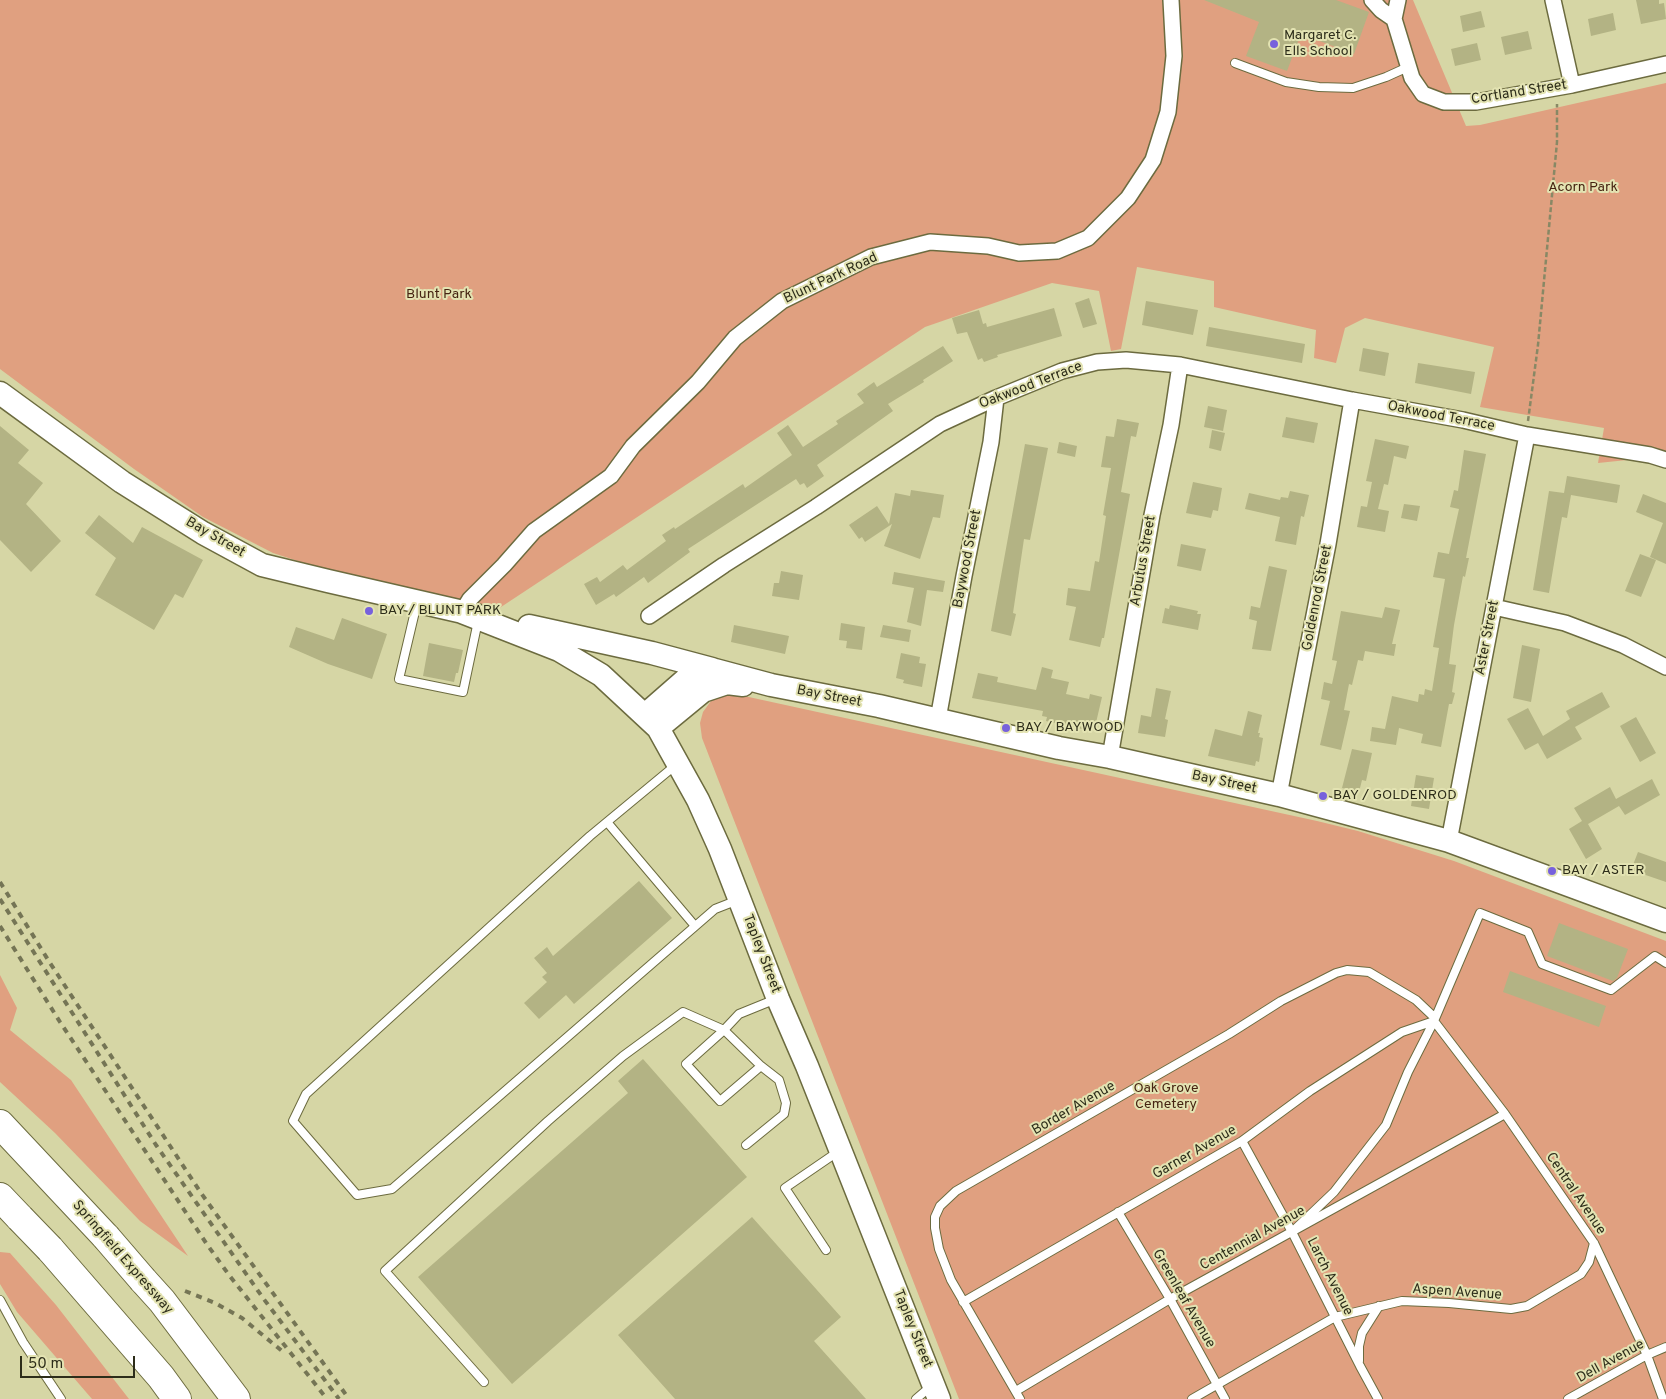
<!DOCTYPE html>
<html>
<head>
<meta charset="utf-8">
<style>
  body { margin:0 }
  #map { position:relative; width:1666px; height:1399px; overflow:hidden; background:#d6d6a5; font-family:Overpass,sans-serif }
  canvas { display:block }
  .scale { position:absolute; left:20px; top:1356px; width:115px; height:22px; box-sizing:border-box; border:2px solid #2d2d1a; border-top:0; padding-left:6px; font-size:15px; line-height:18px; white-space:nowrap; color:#2d2d1a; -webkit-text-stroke:4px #e3e3b2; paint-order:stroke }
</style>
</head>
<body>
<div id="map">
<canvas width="1666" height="1399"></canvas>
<div class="scale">50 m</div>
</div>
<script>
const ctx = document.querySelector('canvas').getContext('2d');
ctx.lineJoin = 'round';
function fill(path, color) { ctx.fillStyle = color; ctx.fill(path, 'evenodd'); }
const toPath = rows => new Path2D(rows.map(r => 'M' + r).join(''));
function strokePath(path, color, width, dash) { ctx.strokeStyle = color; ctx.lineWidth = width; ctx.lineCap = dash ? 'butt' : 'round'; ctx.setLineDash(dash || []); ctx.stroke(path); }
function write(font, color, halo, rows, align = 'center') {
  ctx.font = font + ' Overpass,sans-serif'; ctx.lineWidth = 4; ctx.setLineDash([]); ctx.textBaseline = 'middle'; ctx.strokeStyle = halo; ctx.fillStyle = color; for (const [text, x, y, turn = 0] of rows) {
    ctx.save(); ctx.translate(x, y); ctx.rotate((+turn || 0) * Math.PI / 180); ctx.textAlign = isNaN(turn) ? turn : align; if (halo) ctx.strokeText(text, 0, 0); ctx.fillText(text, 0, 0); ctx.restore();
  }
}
fill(toPath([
  [0,0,1413,0,1466,126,1480,125,1666,83,1666,456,1598,463,1604,428,1480,407,1494,347,1365,318,1345,328,1336,363,1314,358,1316,330,1214,307,1214,281,1137,267,1121,349,1111,351,1099,291,1052,283,925,327,498,609,335,573,273,553,203,517,134,469,0,369],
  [727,694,735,694,1317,821,1358,831,1454,861,1666,941,1666,1399,959,1399,702,738,700,723,703,712,711,701,717,697],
  [0,975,17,1008,10,1030,71,1080,188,1256,140,1221,55,1133,0,1082],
  [0,1252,10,1253,56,1305,129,1399,92,1399,17,1312,0,1284]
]), '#e0a080');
fill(toPath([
  [1204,0,1336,0,1369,12,1354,54,1301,34,1287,71,1246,56,1259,22],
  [1636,0,1659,0,1659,4,1664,3,1666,19,1641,24],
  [1481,11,1485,27,1463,32,1460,16],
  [1613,13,1616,30,1591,36,1588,19],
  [1528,31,1532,49,1505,55,1501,37],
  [1477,43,1481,60,1455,66,1451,49],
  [1089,298,1097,324,1083,328,1075,303],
  [1146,301,1198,310,1193,335,1142,325],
  [1054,308,1062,336,997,355,998,357,984,362,982,358,978,360,967,332,957,334,952,318,979,310,983,324,986,323,987,327],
  [1209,327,1305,344,1302,363,1206,346],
  [943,346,953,361,923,380,924,382,888,404,893,411,817,465,824,476,807,488,804,483,800,485,796,479,688,549,690,552,648,583,644,577,616,597,614,594,596,605,584,584,597,577,600,582,623,565,627,570,666,541,662,535,674,527,675,529,743,484,745,488,792,455,777,433,788,425,803,447,838,424,836,421,864,403,857,394,874,382,877,387],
  [1363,348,1389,353,1385,376,1359,371],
  [1418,363,1475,372,1471,394,1415,383],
  [1208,406,1227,410,1223,431,1204,427],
  [1286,417,1318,423,1314,443,1282,437],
  [1117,419,1139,423,1136,437,1131,436,1121,492,1130,494,1104,638,1102,638,1100,647,1069,640,1076,607,1066,605,1068,588,1090,591,1095,561,1099,562,1106,516,1103,515,1111,468,1101,467,1106,436,1114,437],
  [0,426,29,450,18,463,43,483,26,504,61,541,31,572,0,540],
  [1212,430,1225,433,1221,451,1209,448],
  [1375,439,1409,446,1406,459,1394,456,1388,485,1384,484,1378,509,1389,511,1385,532,1357,527,1361,506,1367,507,1372,482,1366,481],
  [1059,442,1077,446,1075,457,1057,453],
  [1025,444,1048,448,1030,540,1024,539,1013,613,1016,614,1011,636,991,631],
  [1464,450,1486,454,1466,558,1469,558,1465,577,1463,576,1454,625,1449,664,1456,665,1452,692,1455,693,1452,704,1449,704,1441,747,1421,743,1423,734,1399,728,1396,745,1370,741,1372,727,1385,729,1392,696,1418,702,1419,694,1424,695,1425,689,1432,691,1439,648,1433,647,1445,579,1433,577,1438,552,1449,554,1459,509,1450,507,1454,490,1458,491],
  [1567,476,1620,485,1617,503,1571,495,1567,518,1562,517,1559,534,1549,593,1533,590,1549,491,1564,493],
  [1193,482,1222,488,1218,511,1213,510,1211,518,1186,513],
  [911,490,944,495,940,518,933,517,920,559,884,546,892,524,865,542,862,537,859,539,849,525,877,506,889,524,895,493,910,496],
  [1290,491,1309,495,1304,517,1301,516,1296,545,1275,541,1280,517,1245,509,1249,493,1280,500,1281,497,1288,498],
  [1643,494,1666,503,1666,564,1650,557,1663,523,1636,512],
  [1404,504,1420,506,1417,521,1401,518],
  [99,515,133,543,142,527,203,560,183,598,175,594,154,630,95,595,116,558,85,533],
  [1181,544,1206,549,1201,571,1177,566],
  [1640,554,1656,560,1641,597,1625,591],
  [1269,566,1287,570,1271,651,1252,649,1257,621,1249,619,1251,606,1260,608],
  [781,571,803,575,799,600,772,596,774,583,779,583],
  [894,572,945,581,943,592,927,590,921,626,907,622,914,588,892,584],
  [1170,605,1198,611,1197,614,1201,614,1198,630,1162,623,1165,608,1169,609],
  [1385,607,1400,610,1392,644,1396,644,1394,656,1365,651,1363,661,1358,660,1352,685,1349,684,1344,710,1350,711,1341,750,1320,745,1330,701,1321,699,1324,682,1332,684,1337,661,1332,660,1341,611,1382,618],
  [342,618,387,634,372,679,328,664,289,647,296,627,334,640],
  [841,623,865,627,862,650,846,648,847,641,839,640],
  [734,625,789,636,785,654,731,642],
  [883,625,911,630,909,642,880,637],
  [429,643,463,650,458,673,456,673,454,682,423,676],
  [1522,645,1540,649,1531,702,1513,698],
  [901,653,920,657,919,663,926,664,922,687,903,683,904,680,896,678],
  [1042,667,1053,670,1051,678,1069,682,1066,694,1089,699,1090,694,1102,697,1095,727,1092,727,1091,731,1046,721,1047,717,1042,716,1043,711,972,698,978,673,998,677,997,682,1036,690],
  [1156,688,1171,691,1165,719,1168,720,1165,737,1138,733,1141,715,1151,717],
  [1602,692,1610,707,1575,727,1582,739,1547,759,1538,743,1525,750,1507,719,1528,708,1543,736,1570,719,1566,711],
  [1248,711,1262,715,1258,733,1260,733,1259,737,1263,738,1259,762,1256,761,1255,766,1208,756,1215,729,1242,736],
  [1636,717,1656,753,1640,762,1620,726],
  [1352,749,1372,753,1366,781,1362,780,1359,792,1342,788],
  [1416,775,1434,778,1429,809,1411,806],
  [1652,779,1660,795,1625,815,1619,806,1588,824,1602,849,1586,859,1569,829,1582,821,1574,808,1610,787,1616,799],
  [1638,852,1666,862,1666,882,1631,870],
  [639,881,672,918,574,1004,566,995,539,1019,524,1003,547,982,542,977,547,973,534,958,547,947,553,956],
  [1559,923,1628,949,1617,978,1613,981,1547,956],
  [1510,971,1606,1006,1599,1027,1503,992],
  [643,1059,747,1177,512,1384,418,1277,628,1093,618,1081],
  [752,1217,841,1317,814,1341,866,1399,675,1399,618,1335]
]), '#b3b384');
const lane = toPath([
  [1235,63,1286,82,1319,87,1353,88,1386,77,1408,67],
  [417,603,399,679,463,692,478,621],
  [677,764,590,836,306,1094,293,1121,357,1195,392,1189,715,909,738,900],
  [607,822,695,926],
  [1434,1021,1505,1114,1594,1243,1647,1355,1663,1399],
  [761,1066,720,1101,686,1064,724,1030,739,1014,776,999],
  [1242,1141,1292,1232,1360,1366,1378,1399],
  [1118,1212,1170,1299,1225,1399],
  [1292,1232,1334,1192,1386,1125,1408,1072,1434,1021,1480,913,1528,932,1542,964,1611,990,1655,956,1666,963],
  [826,1250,785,1188,839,1151],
  [0,1300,23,1342,61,1399],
  [963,1302,1242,1141,1310,1091,1402,1032,1434,1021],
  [1359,1361,1359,1346,1362,1333,1379,1306],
  [484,1382,385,1271,548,1121,623,1056,683,1012,724,1030,761,1066,779,1080,786,1103,784,1114,746,1145],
  [1016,1391,1170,1299,1505,1114],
  [916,1399,930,1387],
  [1020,1399,951,1280,939,1249,935,1228,935,1217,940,1206,956,1191,1229,1034,1281,1001,1336,973,1347,970,1369,972,1416,1000,1435,1018],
  [1192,1399,1335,1317,1402,1301,1449,1303,1511,1309,1527,1306,1581,1274,1589,1262,1594,1243],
  [1568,1399,1647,1355,1666,1347]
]);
const street = toPath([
  [1372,0,1381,10,1394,19],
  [1398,0,1394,19,1412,78,1423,94,1444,102,1476,102,1572,85,1666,64],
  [1553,0,1572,85],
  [1494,607,1565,623,1623,645,1666,667],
  [462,612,470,599,504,565,534,531,611,476,633,446,698,382,735,338,782,301,871,257,930,242,988,246,1019,253,1057,251,1088,238,1128,198,1153,160,1168,112,1174,56,1171,0],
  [649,616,724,565,816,507,940,424,996,398,1062,371,1097,362,1126,360,1180,365,1352,400,1463,420,1527,435,1650,455,1666,460],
  [938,719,964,576,991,442,996,398],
  [1110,757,1152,515,1171,425,1180,365],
  [1279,795,1328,544,1352,400],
  [1449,841,1527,435]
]);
const secondary = toPath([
  [0,393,122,482,203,533,262,565,328,581,476,615],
  [462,612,559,650,601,675,658,728,698,800,720,849,778,999,807,1066,939,1399],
  [529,626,652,653,712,669],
  [645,715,693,673,715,670,771,685,879,706,1059,748,1110,757,1279,795,1449,841,1666,921],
  [658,728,703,691,727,683,743,685]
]);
const highway = toPath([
  [0,1124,106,1237],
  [0,1197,20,1218],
  [50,1249,161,1377,177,1399],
  [143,1280,162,1301,236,1399]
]);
strokePath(lane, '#6c6b3f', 10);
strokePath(street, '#6c6b3f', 18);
strokePath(secondary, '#6c6b3f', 25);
strokePath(highway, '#6c6b3f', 30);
strokePath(toPath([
  [1528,421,1538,345,1557,142,1557,104]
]), '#888865', 2.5, [5, 2.5]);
strokePath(lane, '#fff', 8);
strokePath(street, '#fff', 15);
strokePath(secondary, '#fff', 22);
strokePath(highway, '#fff', 28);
strokePath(toPath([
  [0,882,50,963,201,1193,349,1399],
  [0,899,156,1145,263,1298,339,1399],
  [0,926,60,1022,206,1243,229,1275,327,1399],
  [185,1291,215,1303,242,1318,282,1351]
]), '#757555', 4, [6, 6]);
const highwayBridge = toPath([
  [20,1218,50,1249],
  [106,1237,143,1280]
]);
strokePath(highwayBridge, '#6c6b3f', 30, []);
strokePath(highwayBridge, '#fff', 28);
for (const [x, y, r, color] of [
  [1274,44,5,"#7761dc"],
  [369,611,5,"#7761dc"],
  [1006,728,5,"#7761dc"],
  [1323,796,5,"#7761dc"],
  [1552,871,5,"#7761dc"]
]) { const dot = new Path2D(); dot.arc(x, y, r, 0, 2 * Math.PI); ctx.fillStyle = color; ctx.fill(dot); strokePath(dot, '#e3e3b2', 2); }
write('14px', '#2d2d1a', '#e3e3b2', [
  ["Margaret C.",1284,36],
  ["Ells School",1284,52],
  ["BAY / BLUNT PARK",379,611],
  ["BAY / BAYWOOD",1016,728],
  ["BAY / GOLDENROD",1333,796],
  ["BAY / ASTER",1562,871]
], 'left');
write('14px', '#2d2d1a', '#e3e3b2', [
  ["Cortland Street",1519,93,-9],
  ["Blunt Park Road",831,279,-25],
  ["Oakwood Terrace",1031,386,-21],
  ["Oakwood Terrace",1441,417,11],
  ["Bay Street",215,538,30],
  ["Baywood Street",968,559,-79],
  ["Arbutus Street",1144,561,-80],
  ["Goldenrod Street",1318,598,-79],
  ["Aster Street",1488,638,-79],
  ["Bay Street",829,697,11],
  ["Bay Street",1224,783,12],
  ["Tapley Street",761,954,69],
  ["Border Avenue",1074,1109,-30],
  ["Garner Avenue",1195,1153,-30],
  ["Central Avenue",1575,1194,56],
  ["Centennial Avenue",1253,1239,-29],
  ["Springfield Expressway",122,1258,49],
  ["Larch Avenue",1329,1277,63],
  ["Aspen Avenue",1457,1293,4],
  ["Greenleaf Avenue",1183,1299,60],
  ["Tapley Street",912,1329,68],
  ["Dell Avenue",1611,1362,-29]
]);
write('14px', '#462412', '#e3e3b2', [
  ["Acorn Park",1583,188],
  ["Blunt Park",439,295],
  ["Oak Grove",1166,1089],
  ["Cemetery",1166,1105]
]);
</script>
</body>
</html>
